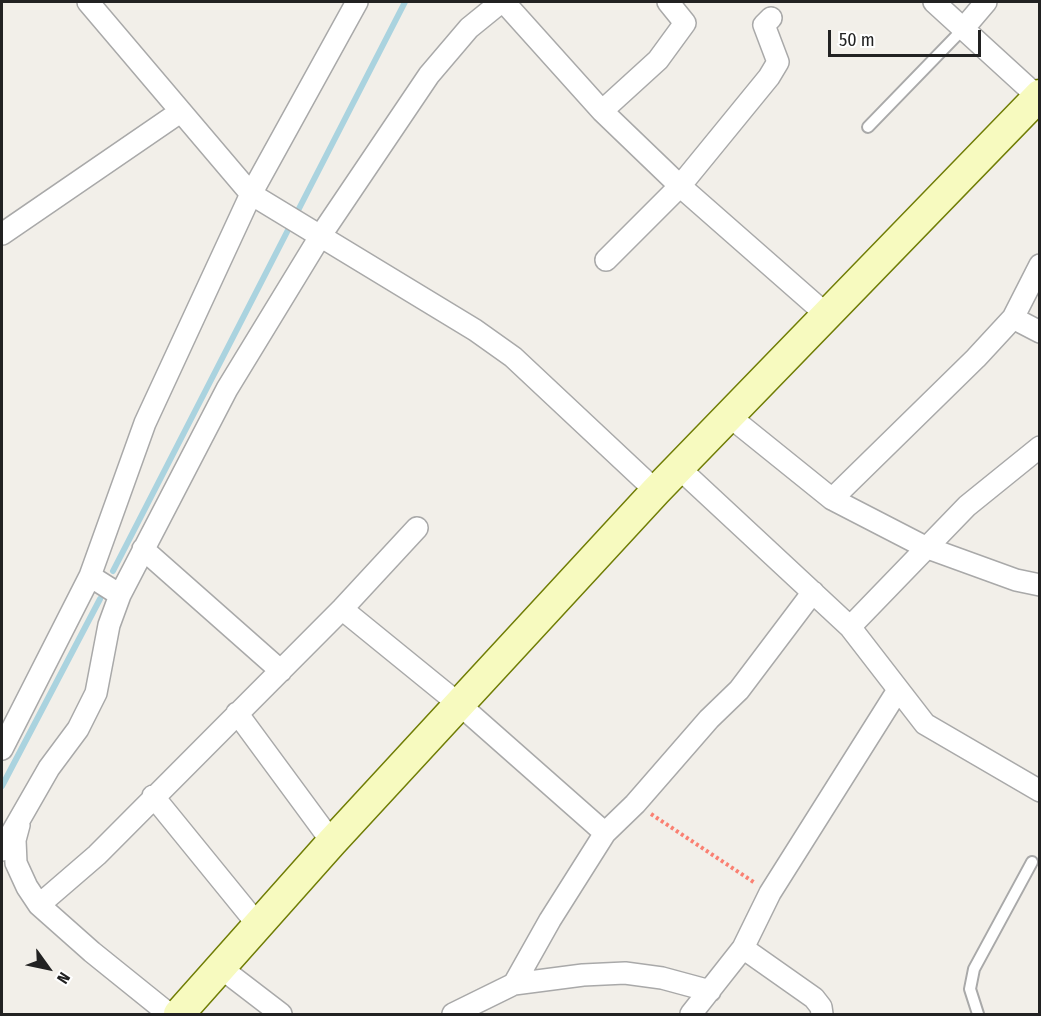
<!DOCTYPE html>
<html>
<head>
<meta charset="utf-8">
<style>
  body { margin:0 }
  #map { position:relative; width:1041px; height:1016px; overflow:hidden; background:#f2efe9; font-family:"Fira Sans Condensed",sans-serif }
  canvas { display:block }
  .frame { position:absolute; inset:0; border:3px solid #222; pointer-events:none }
  .north { position:absolute; left:18px; top:938px; width:60px; height:60px; -webkit-text-stroke:4px #fff; paint-order:stroke; rotate:123deg; font-size:16px; font-weight:700; line-height:24px; text-align:center; color:#222 }
  .north::after { content:''; display:block; margin:auto; width:21px; height:27px; background:#222; clip-path:polygon(50% 0,100% 100%,50% 72%,0 100%) }
  .scale { position:absolute; left:828px; top:30px; width:153px; height:27px; box-sizing:border-box; border:3px solid #222; border-top:0; padding-left:8px; font-size:18px; line-height:21px; white-space:nowrap; color:#222; -webkit-text-stroke:4px #fff; paint-order:stroke }
</style>
</head>
<body>
<div id="map">
<canvas width="1041" height="1016"></canvas>
<div class="frame"></div>
<div class="north">N</div>
<div class="scale">50 m</div>
</div>
<script>
const ctx = document.querySelector('canvas').getContext('2d');
ctx.lineJoin = 'round';
const toPath = rows => new Path2D(rows.map(r => 'M' + r).join(''));
function strokePath(path, color, width, dash) { ctx.strokeStyle = color; ctx.lineWidth = width; ctx.lineCap = dash ? 'butt' : 'round'; ctx.setLineDash(dash || []); ctx.stroke(path); }
strokePath(toPath([
  [113,571,405,2],
  [2,786,100,599]
]), '#aad3df', 6);
const lane = toPath([
  [868,127,963,29],
  [978,1014,970,989,974,969,1032,862]
]);
const street = toPath([
  [88,2,251,194,475,330,513,357,656,491],
  [504,2,602,111,680,186,828,316],
  [934,2,1038,97],
  [963,29,986,2],
  [602,111,658,60,685,23,668,2],
  [2,234,180,112],
  [606,260,680,186,769,77,778,62,764,25,771,18],
  [1013,318,1040,332],
  [729,416,832,499,925,547,1016,580,1040,585],
  [679,468,850,627,925,724,1040,791],
  [832,499,976,358,1013,318,1040,265],
  [143,549,281,671],
  [90,576,120,595],
  [342,609,460,705,605,833,550,920,514,984],
  [850,627,967,506,1040,447],
  [237,713,332,842],
  [2,749,90,576,145,423,251,194,357,2],
  [153,796,258,925],
  [19,825,15,840,16,863,27,887,39,905,92,952,169,1014],
  [605,833,635,804,709,719,739,690,813,592],
  [2,850,49,768,78,729,96,693,109,625,120,595,227,389,321,235,429,75,469,28,501,2],
  [39,905,97,855,342,609,417,528],
  [743,948,814,998,821,1007,822,1014],
  [221,968,281,1014],
  [453,1014,514,984,583,975,625,973,662,978,710,991],
  [691,1014,743,948,770,893,898,690]
]);
const secondary = toPath([
  [179,1014,332,842,656,491,1040,95]
]);
strokePath(lane, '#a9a9a9', 14);
strokePath(street, '#a9a9a9', 24);
strokePath(secondary, '#707d05', 33);
strokePath(toPath([
  [651,814,755,883]
]), '#fa8072', 4, [3, 3]);
strokePath(lane, '#fff', 10);
strokePath(street, '#fff', 21);
strokePath(secondary, '#f7fabf', 30);
</script>
</body>
</html>
